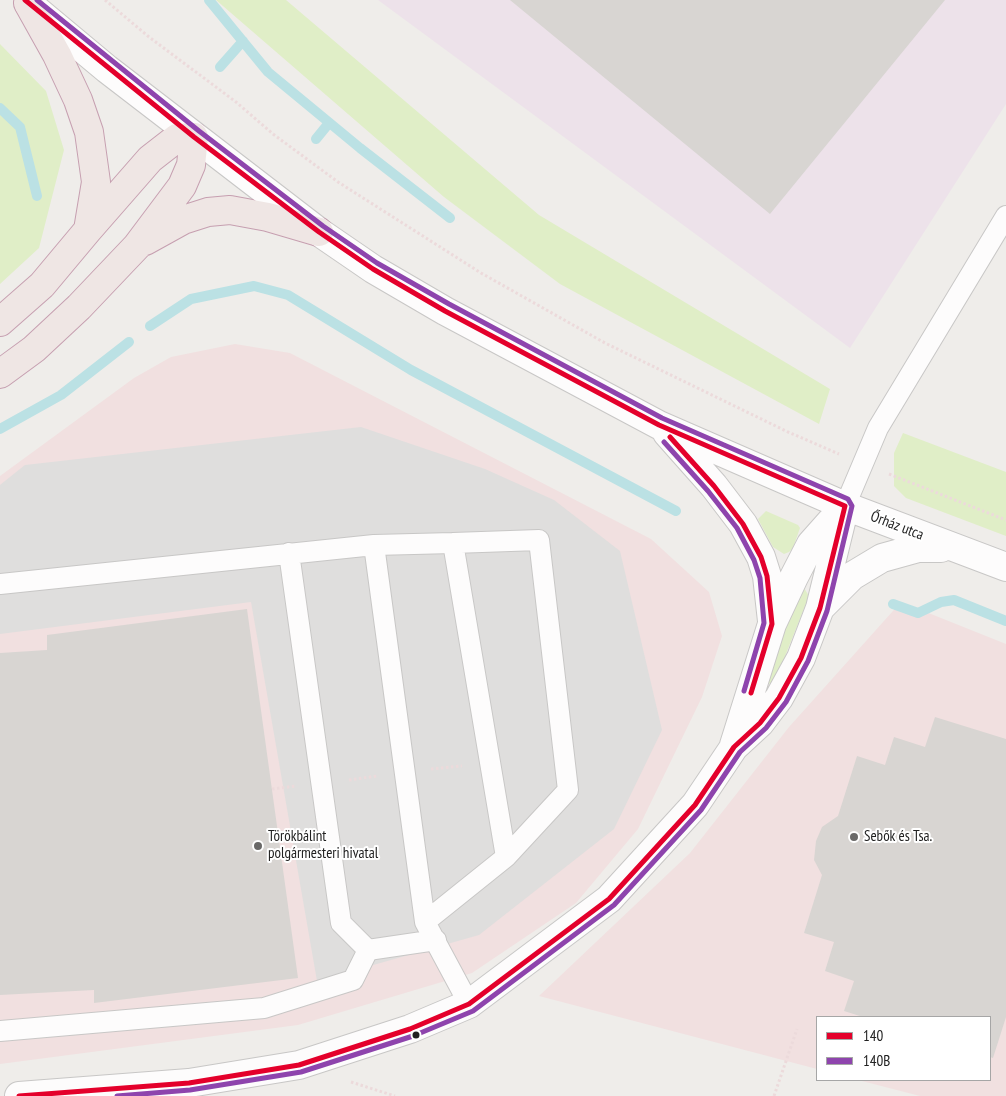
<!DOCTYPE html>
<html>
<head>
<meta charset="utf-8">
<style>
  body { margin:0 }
  #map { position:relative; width:1006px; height:1096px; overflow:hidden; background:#efedea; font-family:"PT Sans Narrow",sans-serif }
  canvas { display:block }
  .legend { position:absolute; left:816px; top:1016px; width:175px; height:65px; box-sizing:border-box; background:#fff; border:1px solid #a6a6a6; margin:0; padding:6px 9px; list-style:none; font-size:15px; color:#212121 }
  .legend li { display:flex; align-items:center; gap:10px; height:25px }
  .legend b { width:25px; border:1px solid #a6a6a6 }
</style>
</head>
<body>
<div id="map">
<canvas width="1006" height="1096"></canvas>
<ul class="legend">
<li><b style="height:6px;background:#e4002b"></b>140</li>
<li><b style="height:6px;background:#8e44ad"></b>140B</li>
</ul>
</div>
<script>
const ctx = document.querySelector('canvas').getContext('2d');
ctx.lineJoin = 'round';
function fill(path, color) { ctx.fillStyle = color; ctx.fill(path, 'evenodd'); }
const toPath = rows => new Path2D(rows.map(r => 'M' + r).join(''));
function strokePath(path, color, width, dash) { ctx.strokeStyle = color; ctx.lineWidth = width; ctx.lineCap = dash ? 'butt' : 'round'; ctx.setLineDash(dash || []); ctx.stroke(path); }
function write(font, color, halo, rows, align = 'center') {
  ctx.font = font + ' "PT Sans Narrow",sans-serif'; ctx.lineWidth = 4; ctx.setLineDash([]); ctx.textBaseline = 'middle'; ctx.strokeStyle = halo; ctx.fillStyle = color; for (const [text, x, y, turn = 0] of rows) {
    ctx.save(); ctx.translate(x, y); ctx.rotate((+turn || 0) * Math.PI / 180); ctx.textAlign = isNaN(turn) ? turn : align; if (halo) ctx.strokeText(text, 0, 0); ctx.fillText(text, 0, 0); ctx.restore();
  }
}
fill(toPath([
  [235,344,290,353,651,539,709,592,722,636,702,697,638,829,576,903,472,973,298,1025,0,1064,0,476,134,378,171,357],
  [901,602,1006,644,1006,1096,920,1096,858,1080,990,1080,990,1017,817,1017,817,1069,539,996,690,853,789,727]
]), '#f1e0e0');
fill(toPath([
  [378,0,1006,0,1006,104,850,348]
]), '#ede2ea');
fill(toPath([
  [216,0,286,0,539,215,830,389,819,424,560,284,444,197],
  [0,44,46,91,64,150,39,248,0,284],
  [903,433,1006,472,1006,536,906,498,894,486,894,453],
  [766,511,798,525,800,528,793,548,789,552,784,554,773,547,758,519],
  [804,588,809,596,776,679,770,684,765,680,796,592]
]), '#e0eec7');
fill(toPath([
  [361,427,485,469,554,500,620,551,662,730,614,829,479,935,317,981,251,602,0,634,0,485,25,465]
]), '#dfdedd');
strokePath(toPath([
  [209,0,268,72,360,148,450,218],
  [220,67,243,41],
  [0,108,20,127,37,196],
  [316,139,329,123],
  [150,326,191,299,254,286,288,295,411,370,676,511],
  [0,429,61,395,129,342],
  [893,604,918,613,941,602,954,600,1006,621]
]), '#bbe1e4', 10);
fill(toPath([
  [510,0,945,0,770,214],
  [247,609,298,978,94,1003,94,990,0,995,0,653,47,650,47,635],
  [935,717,1006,739,1006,1017,993,1058,990,1057,990,1017,863,1017,844,1011,854,981,825,971,834,942,804,933,822,875,814,860,816,841,822,827,838,816,857,756,885,765,894,737,925,747]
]), '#d8d5d2');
const service = toPath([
  [845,506,878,428,1006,216],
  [453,543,539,540,568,790,506,857],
  [374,545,453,543,506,857,425,922],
  [289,553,341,923,368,950,436,940],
  [0,584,374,545,425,922,469,1004],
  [0,1031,264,1008,353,980,368,950]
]);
const tertiary = toPath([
  [29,4,107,69,319,232,373,269,445,311,659,425,845,506,1006,567],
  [667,433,714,486,743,524,761,557,767,576,772,621],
  [821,607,852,576,882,558,918,548,941,548],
  [734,745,772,624,794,577,811,544,843,508],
  [19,1096,189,1083,299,1065,410,1029,469,1004,609,899,695,805,734,747,760,723,779,698,801,658,820,608,845,506]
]);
const trunk = toPath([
  [145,241,183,220,208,212,230,210,268,217,319,232],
  [0,322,42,285,88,230,96,182,89,132,78,100,57,55,28,3],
  [0,374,34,349,79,307,137,246,182,186,191,165,194,137,177,138,150,159,88,230]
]);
strokePath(service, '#c8c7c6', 22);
strokePath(tertiary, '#c8c7c6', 30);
strokePath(trunk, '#c69fb0', 30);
strokePath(toPath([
  [105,0,149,37,236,102,273,134,338,182,481,273,605,343,788,432,839,454],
  [889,474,1006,520],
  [431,769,462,766],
  [349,780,377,776],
  [272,789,296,786],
  [351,1082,395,1096],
  [774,1096,797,1029]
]), '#ecdadb', 3, [2.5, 2.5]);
strokePath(service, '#fdfcfc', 20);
strokePath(tertiary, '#fdfcfc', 28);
strokePath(trunk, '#efe6e4', 28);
strokePath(toPath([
  [670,437,714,486,743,524,761,557,767,576,772,624,751,693],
  [19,1096,189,1083,299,1065,410,1029,469,1004,609,899,695,805,734,747,760,723,779,698,801,658,820,608,845,506,659,425,445,311,373,269,319,232,194,137,25,0]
]), '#e4002b', 5);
strokePath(toPath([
  [37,0,199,131,323,226,377,263,449,304,662,418,848,499,852,506,827,611,808,661,786,702,766,728,740,752,701,810,614,905,473,1011,413,1036,301,1072,190,1090,117,1096],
  [664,442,708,491,737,528,754,560,760,578,764,623,744,691]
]), '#8e44ad', 5);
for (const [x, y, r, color] of [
  [854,837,5,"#696867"],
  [258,846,5,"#696867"],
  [416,1035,4.5,"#212121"]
]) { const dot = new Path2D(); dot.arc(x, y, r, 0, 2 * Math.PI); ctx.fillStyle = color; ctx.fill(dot); strokePath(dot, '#fff', 2); }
write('15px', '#212121', '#fff', [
  ["Őrház utca",897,526,21]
]);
write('15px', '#212121', '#fff', [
  ["Törökbálint",268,837],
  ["polgármesteri hivatal",268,854],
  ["Sebők és Tsa.",864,837]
], 'left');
</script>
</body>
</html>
